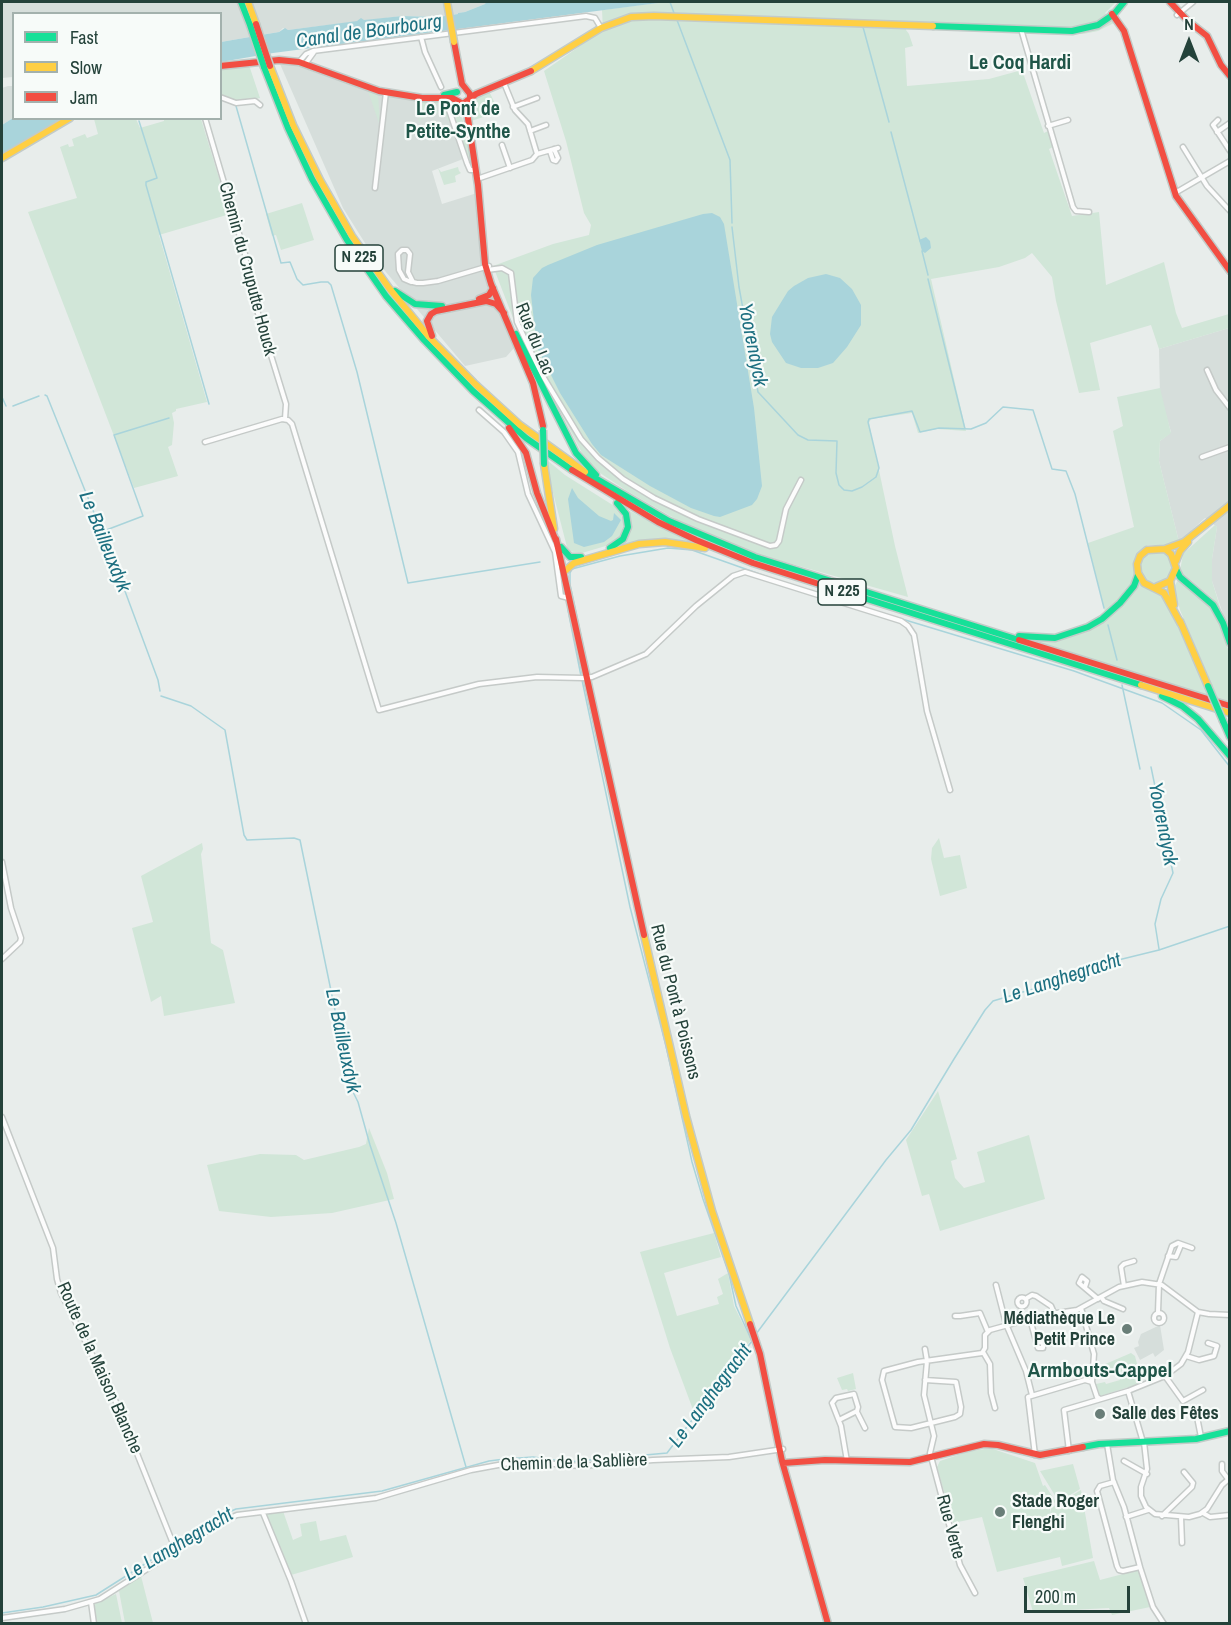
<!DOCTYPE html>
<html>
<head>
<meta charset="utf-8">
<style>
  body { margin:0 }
  #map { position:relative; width:1231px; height:1625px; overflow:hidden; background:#e8edeb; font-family:"Archivo Narrow",sans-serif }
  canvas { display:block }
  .frame { position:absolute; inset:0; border:3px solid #24423a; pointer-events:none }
  .legend { position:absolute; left:12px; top:12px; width:210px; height:108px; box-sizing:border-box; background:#f7fbf9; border:2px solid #a3b1ad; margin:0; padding:8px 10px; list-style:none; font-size:18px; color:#24423a }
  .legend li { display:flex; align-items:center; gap:12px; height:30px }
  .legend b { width:30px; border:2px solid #a3b1ad }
  .north { position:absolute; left:1159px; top:12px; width:60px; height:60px; -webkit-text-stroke:4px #f7fbf9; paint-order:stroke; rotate:0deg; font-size:16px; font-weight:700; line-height:24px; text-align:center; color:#24423a }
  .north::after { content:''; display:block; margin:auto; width:21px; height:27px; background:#24423a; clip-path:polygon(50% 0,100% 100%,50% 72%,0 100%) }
  .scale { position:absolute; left:1024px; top:1586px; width:106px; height:27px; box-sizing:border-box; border:3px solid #24423a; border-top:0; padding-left:8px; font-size:18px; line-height:21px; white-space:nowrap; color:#24423a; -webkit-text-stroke:4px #f7fbf9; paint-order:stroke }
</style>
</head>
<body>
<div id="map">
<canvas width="1231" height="1625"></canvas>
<div class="frame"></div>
<ul class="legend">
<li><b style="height:8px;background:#16e098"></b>Fast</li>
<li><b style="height:8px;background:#ffcf43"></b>Slow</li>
<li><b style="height:8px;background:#f24e42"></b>Jam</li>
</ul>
<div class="north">N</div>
<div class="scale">200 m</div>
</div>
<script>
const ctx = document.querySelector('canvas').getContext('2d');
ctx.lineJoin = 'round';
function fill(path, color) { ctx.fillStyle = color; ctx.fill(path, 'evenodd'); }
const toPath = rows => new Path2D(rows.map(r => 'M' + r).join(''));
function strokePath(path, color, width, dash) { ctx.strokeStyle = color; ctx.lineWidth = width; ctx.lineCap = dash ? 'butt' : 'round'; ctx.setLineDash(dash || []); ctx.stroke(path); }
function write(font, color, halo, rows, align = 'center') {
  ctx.font = font + ' "Archivo Narrow",sans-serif'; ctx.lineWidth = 4.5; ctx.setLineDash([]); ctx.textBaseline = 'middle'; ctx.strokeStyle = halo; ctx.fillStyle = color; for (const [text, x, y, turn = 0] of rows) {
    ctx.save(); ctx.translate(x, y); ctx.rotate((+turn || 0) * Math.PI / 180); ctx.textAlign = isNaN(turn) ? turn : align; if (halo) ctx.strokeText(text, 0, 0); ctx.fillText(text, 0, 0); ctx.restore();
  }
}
fill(toPath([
  [2,2,486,2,485,4,465,12,459,13,458,14,438,17,402,16,288,30,283,28,279,32,267,34,221,42,220,14,14,14,13,77,2,78],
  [280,64,295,65,359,88,390,96,444,101,463,159,432,171,442,204,477,193,483,266,514,348,506,357,465,366,375,259,343,208],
  [8,86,13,86,13,118,2,125,2,88],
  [1229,328,1229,632,1212,581,1212,559,1217,527,1205,518,1179,542,1159,461,1160,441,1171,432,1160,395,1159,349],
  [1160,1325,1164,1350,1155,1357,1153,1353,1140,1360,1134,1348,1139,1346,1138,1342,1141,1334]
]), '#d6dedb');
fill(toPath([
  [666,2,1116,2,1105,13,1114,23,1098,31,1083,34,1051,34,1048,27,906,23,906,30,909,34,913,46,905,48,907,86,989,79,1022,70,1044,133,1048,131,1053,147,1049,149,1072,216,1099,212,1106,285,1164,262,1176,313,1182,328,1229,314,1229,328,1159,349,1151,325,1090,343,1100,390,1079,393,1056,301,1052,277,1032,253,1025,258,999,267,931,279,966,431,937,429,918,433,912,413,871,419,869,423,895,546,908,597,757,554,679,521,627,491,597,471,582,453,518,331,493,266,553,244,589,235,591,225,584,213,566,141,544,71,603,30,602,10],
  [246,64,250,68,260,98,244,101,231,101,221,97,220,69],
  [368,91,378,94,380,123,379,123],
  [489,91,499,112,471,121,469,106,478,95],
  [420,100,444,101,450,121,448,121,442,103,436,104,438,113,422,118,419,123],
  [447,101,452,102,460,108,472,163,468,162],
  [94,119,136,119,140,128,164,121,164,119,201,119,230,214,159,235,207,402,176,409,176,411,172,413,174,423,172,445,168,447,178,476,134,488,28,212,77,198,60,147,68,144,69,147,74,146,72,139,85,134,87,138,98,134],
  [458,167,459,171,461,173,455,176,456,182,444,185,438,168,441,172],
  [302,203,314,240,281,250,276,235,272,236,266,214],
  [1160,388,1171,433,1160,441,1159,461,1179,542,1173,545,1148,545,1142,549,1137,554,1134,563,1135,576,1129,589,1105,612,1088,543,1134,527,1113,431,1123,426,1117,397],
  [547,460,565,475,619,509,624,524,620,537,609,545,582,553,568,551,549,477],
  [628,510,688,541,691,543,620,546,625,542],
  [1215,525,1217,527,1212,559,1212,581,1221,610,1212,598,1180,571,1183,554],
  '1140 567a16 16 0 1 1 32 0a16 16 0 1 1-32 0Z',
  [1178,580,1209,603,1220,624,1229,652,1229,701,1217,697,1180,610,1174,587],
  [1139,584,1160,594,1168,604,1208,695,1034,641,1083,632,1132,594],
  [939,838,944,858,960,855,967,888,940,896,931,859,932,848],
  [202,843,203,849,201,854,211,943,223,950,235,1003,164,1016,161,996,151,1002,132,928,153,922,141,876],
  [938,1091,957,1159,951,1161,955,1178,964,1188,985,1182,977,1152,1029,1135,1045,1199,940,1231,929,1194,922,1196,906,1140],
  [369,1128,387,1173,394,1199,332,1213,271,1217,219,1211,207,1165,260,1154,296,1155,304,1160,359,1147,366,1144],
  [714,1233,721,1257,664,1273,677,1316,719,1304,717,1297,723,1294,718,1279,728,1273,734,1306,751,1340,695,1415,670,1348,640,1252],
  [1131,1353,1135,1356,1142,1383,1100,1396,1096,1384,1105,1382,1106,1384,1120,1380,1120,1378,1118,1373,1095,1380,1096,1368],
  [853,1373,856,1389,848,1391,847,1389,842,1390,837,1378],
  [990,1448,1035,1463,1043,1486,1045,1485,1056,1502,1049,1505,1051,1513,1051,1508,1081,1490,1093,1558,1062,1566,1060,1557,997,1572,982,1517,953,1523,937,1467,940,1461,967,1452],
  [1073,1464,1080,1489,1059,1502,1040,1471],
  [283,1511,293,1540,302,1536,300,1524,316,1521,320,1541,346,1535,353,1557,291,1575,265,1514],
  [1094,1561,1100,1580,1138,1570,1150,1607,1112,1615,1109,1608,1033,1612,1023,1578],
  [141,1576,153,1623,125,1623,119,1591],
  [116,1594,122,1623,96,1623,94,1604]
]), '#d1e6d8');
fill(toPath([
  [486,2,666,2,273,53,221,62,221,42,267,34,279,32,285,28,288,30,357,21,361,18,364,20,402,16,438,17,458,14,458,13,465,12,485,4],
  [13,118,14,118,62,119,2,155,2,125],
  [712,213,720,217,724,224,754,408,762,486,757,499,752,505,720,517,714,516,691,508,650,486,601,455,592,444,560,393,537,347,531,295,533,278,542,268,548,265,597,245,703,214],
  [926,237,930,241,931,248,925,253,922,251,919,240],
  [826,274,840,278,852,289,861,305,861,325,847,347,833,363,818,368,801,368,786,363,772,342,770,334,772,317,788,291,794,286,808,278],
  [572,488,578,498,599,516,611,521,613,520,614,513,621,520,612,536,604,542,584,547,574,543,568,499]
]), '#a9d4db');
strokePath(toPath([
  [670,2,674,13],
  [677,20,730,160,732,223],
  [863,27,889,122],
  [236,106,281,263,290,262,297,279,303,285,321,282,328,282,331,285,357,372,408,583,540,562],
  [139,121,157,178,146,182,146,185,209,404],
  [891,132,920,241],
  [732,227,739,287,758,392,798,435,808,440,837,441,836,473,839,485,844,490,852,491,862,487,876,477,879,468,868,422,869,419,912,411,920,432,939,428,971,429,986,423,1003,407,1033,410,1052,469,1066,471,1075,494,1104,608],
  [922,251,928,275],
  [928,279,965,429],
  [45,395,47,396,119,575,158,680,160,691],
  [2,397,6,406],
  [13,406,39,396],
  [101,532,143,516,114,435,169,418],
  [859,606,1074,671,1162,703,1201,730,1230,767],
  [568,610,581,676],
  [1108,625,1117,660],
  [588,668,570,585,570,573,572,569,620,556,668,548,692,550,785,583],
  [582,680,630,907,666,1046,692,1162,703,1199,729,1274,736,1306,754,1346],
  [1122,685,1140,769],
  [161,696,191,706,225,730,244,835,247,840,294,838,300,840,351,1088,358,1102,370,1145,396,1223,466,1467],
  [1151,767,1173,873,1161,899,1155,924,1159,949],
  [756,1334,886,1160,911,1130,954,1059,985,1010,993,1001,1033,989,1106,963,1159,950,1230,926],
  [2,1613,43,1607,96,1595,222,1515,236,1509,382,1491,489,1461,505,1459,533,1457,568,1462,667,1453,752,1341]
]), '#a9d4db', 1.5);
const street = toPath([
  [1177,15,1193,2],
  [1021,29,1073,207,1076,211,1089,212],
  [421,37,425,52,441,87],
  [299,62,306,54,313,51,586,16,595,18,601,28],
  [306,63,314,52],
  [220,97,236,103,255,101,260,105],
  [447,104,467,163,470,170,475,170],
  [513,107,537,98],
  [205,118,245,254,249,284,286,404,285,419],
  [1218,120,1213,125,1230,151],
  [1048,126,1068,120],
  [530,131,546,125],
  [1217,132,1230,123],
  [502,145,510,168],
  [1183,147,1207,186,1230,211],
  [550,151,553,160,556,161,558,158,554,149],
  [537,154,558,148],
  [477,179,532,160,537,154,528,124,515,110,504,83],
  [375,188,386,92],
  [1175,193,1230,161],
  [487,270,502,268,511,273,517,322,541,373,581,439,598,458,623,479,654,498,698,519,770,546,776,545,779,541,786,509,801,480],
  [413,282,408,272,410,254,407,250,402,250,398,254,399,270,404,279,411,282,413,282,417,283,423,283,438,281,489,266],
  [1207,370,1216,390,1230,408],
  [479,410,504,432,518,452,528,494,555,552,561,596,569,598],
  [205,442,282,419,288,420,292,424,379,710,479,684,537,677,583,678,592,677,646,654,696,606,733,576,745,572,901,621,908,626,914,635,927,711,950,790],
  [1202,457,1230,447],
  [2,862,11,908,21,938,20,942,2,959],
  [2,1117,53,1248,57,1279,61,1293,118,1406,176,1551],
  [1168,1256,1176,1257,1181,1245],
  [996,1285,1006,1324,1026,1371,1032,1395],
  [1124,1286,1121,1267,1124,1264,1134,1261],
  [1085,1287,1087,1281,1082,1277,1079,1283,1098,1299],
  [1101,1297,1104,1301,1123,1309],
  '1017.5 1302a4.5 4.5 0 1 1 9 0a4.5 4.5 0 1 1-9 0Z',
  [1027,1298,1032,1295,1036,1296,1051,1306,1054,1313],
  [1081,1308,1094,1354,1092,1382,1097,1397,1100,1399],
  [1158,1312,1159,1284,1172,1246,1178,1243,1192,1248],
  '1154 1318a5 5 0 1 1 10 0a5 5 0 1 1-10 0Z',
  [955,1316,960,1316,980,1313,988,1332],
  [1030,1319,1038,1348,1043,1348],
  [1036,1341,1043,1343,1043,1348],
  [925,1349,927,1361,924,1395,934,1436,930,1453,960,1565,975,1593],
  [983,1352,990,1364,991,1393,995,1408],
  [1186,1356,1199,1360,1214,1356,1217,1346,1208,1343],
  [1165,1376,1183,1401,1203,1390],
  [925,1380,956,1382,961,1407,960,1414,955,1417,911,1428,895,1427,882,1380,884,1371,918,1362,982,1353,985,1348,985,1335,990,1330,1044,1315,1077,1310,1119,1287,1142,1282,1162,1285,1198,1312,1209,1314,1230,1315],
  [1128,1391,1165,1376,1181,1364,1188,1352,1198,1312],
  [857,1412,865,1428],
  [1197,1417,1201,1437],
  [839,1420,857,1411,858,1407,854,1394,836,1398,832,1403,841,1426,847,1461],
  [1144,1442,1147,1469,1141,1487,1141,1496,1146,1507,1155,1514,1189,1517,1200,1514,1207,1509,1222,1485,1230,1478],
  [1107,1444,1113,1480,1124,1507,1140,1567,1153,1607,1164,1624],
  [1069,1451,1064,1410,1128,1391,1143,1442],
  [1035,1455,1028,1397,1085,1380,1092,1382],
  [1124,1461,1147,1474],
  [1222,1464,1222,1471,1228,1479],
  [1114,1482,1100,1486,1097,1491,1117,1566,1119,1570,1123,1571,1140,1567],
  [263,1513,291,1581,306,1624],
  [1203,1513,1210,1517,1230,1515],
  [1162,1516,1192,1487,1193,1483,1184,1472],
  [1126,1517,1148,1510],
  [1181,1517,1182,1543],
  [91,1602,94,1624],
  [2,1618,65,1609,100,1599,221,1522,237,1515,376,1498,471,1470,509,1463,528,1462,581,1466,653,1460,729,1457,783,1449]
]);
const fast = toPath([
  [241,2,250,25],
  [933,26,1072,31,1098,25,1114,14,1124,2],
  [264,67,288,128,312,179,347,240,386,296,424,340,473,391,526,438,572,470],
  [444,95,457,92],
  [395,291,415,304,442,306],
  [516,334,576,453,596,475],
  [585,472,669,521,755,557,1019,640],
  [561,547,570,557,581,557],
  [610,548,623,539,628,527,626,514,617,503],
  [1176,569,1180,577,1213,605,1223,623,1230,643],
  [819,584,1141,685],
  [1019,636,1055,638,1088,627,1102,619,1120,603,1134,586,1138,575],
  [1162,696,1182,706,1198,719,1230,756],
  [1223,721,1230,737],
  [1083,1447,1099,1444,1196,1439,1230,1431]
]);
const slow = toPath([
  [248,2,256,24],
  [270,66,293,125,320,180,352,236,389,288,429,337,474,383,520,425,585,472],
  [531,71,601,28,631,17,654,16,933,26],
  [2,158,70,118],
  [544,464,554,529],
  [1165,549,1184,542,1230,505],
  [1176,561,1180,551,1188,542],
  [565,571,574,563,639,544,665,542,705,548],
  [1170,581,1174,605],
  [1156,587,1170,581,1176,568,1171,554,1165,549,1147,550,1140,556,1137,564,1138,573,1144,583,1164,593,1181,624],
  [1180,621,1208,686],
  [1141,685,1230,713],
  [644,935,686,1116,712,1211,750,1324]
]);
const jam = toPath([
  [1170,2,1188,21,1207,36,1221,65,1230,76],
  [1112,14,1124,31,1176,196,1230,271],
  [454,42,462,84,470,94,470,100],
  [220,66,279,60,299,62,379,91,422,98,452,98,463,104,476,94,531,71],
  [468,102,467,112,478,185,485,264,491,284,533,383,543,426],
  [479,299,489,295,493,288],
  [432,336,427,321,431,314,436,311,486,301,496,304,504,313],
  [509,428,526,453,537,493,556,541],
  [572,470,658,522,696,540,753,563,819,584],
  [556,539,644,935],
  [1019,640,1230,706],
  [750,1324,760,1354,782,1461,828,1624],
  [783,1463,825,1460,910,1462,984,1444,998,1445,1040,1455,1083,1447]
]);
strokePath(street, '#c5cac8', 7);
strokePath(fast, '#c3cbc8', 9);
strokePath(slow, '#c3cbc8', 9);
strokePath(jam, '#c3cbc8', 9);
strokePath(street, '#fcfcfc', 4);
strokePath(fast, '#16e098', 6);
strokePath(slow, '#ffcf43', 6);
strokePath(jam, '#f24e42', 6);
const fastBridge = toPath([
  [250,25,264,67],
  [543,430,544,464],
  [1208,686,1223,721]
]);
const slowBridge = toPath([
  [447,2,454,42]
]);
const jamBridge = toPath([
  [256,24,270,66]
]);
strokePath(fastBridge, '#c3cbc8', 9, []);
strokePath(slowBridge, '#c3cbc8', 9, []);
strokePath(jamBridge, '#c3cbc8', 9, []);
strokePath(fastBridge, '#16e098', 6);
strokePath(slowBridge, '#ffcf43', 6);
strokePath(jamBridge, '#f24e42', 6);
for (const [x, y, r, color] of [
  [1127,1329,6,"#697e78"],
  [1100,1414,6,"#697e78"],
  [1000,1512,6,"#697e78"]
]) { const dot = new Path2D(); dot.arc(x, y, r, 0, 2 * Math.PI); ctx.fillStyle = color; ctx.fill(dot); strokePath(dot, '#f7fbf9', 2); }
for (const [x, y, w] of [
  [359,258,48],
  [842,592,48]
]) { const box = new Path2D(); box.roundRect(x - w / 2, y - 13, w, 26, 4.5); ctx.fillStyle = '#f7fbf9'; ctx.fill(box); strokePath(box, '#24423a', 1.5); }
write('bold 16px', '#24423a', null, [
  ["N 225",359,258],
  ["N 225",842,592]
]);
write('18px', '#24423a', '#f7fbf9', [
  ["Chemin du Cruputte Houck",247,269,75],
  ["Rue du Lac",534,339,68],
  ["Rue du Pont à Poissons",675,1002,76],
  ["Route de la Maison Blanche",99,1368,66],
  ["Chemin de la Sablière",574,1463,-2],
  ["Rue Verte",950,1527,75]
]);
write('bold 18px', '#24423a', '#f7fbf9', [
  ["Médiathèque Le",1115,1319,"right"],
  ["Petit Prince",1115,1340,"right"],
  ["Salle des Fêtes",1112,1414],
  ["Stade Roger",1012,1502],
  ["Flenghi",1012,1523]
], 'left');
write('italic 20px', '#1c6f80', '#f7fbf9', [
  ["Canal de Bourbourg",369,32,-8],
  ["Yoorendyck",752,345,79],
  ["Le Bailleuxdyk",104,542,68],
  ["Yoorendyck",1162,824,79],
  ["Le Langhegracht",1062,979,-18],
  ["Le Bailleuxdyk",342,1041,78],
  ["Le Langhegracht",711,1396,-53],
  ["Le Langhegracht",179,1545,-31]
]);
write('bold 20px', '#1f5548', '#f7fbf9', [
  ["Le Coq Hardi",1020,64],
  ["Le Pont de",458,110],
  ["Petite-Synthe",458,133]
]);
write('bold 21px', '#1f5548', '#f7fbf9', [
  ["Armbouts-Cappel",1100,1371]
]);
</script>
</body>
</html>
